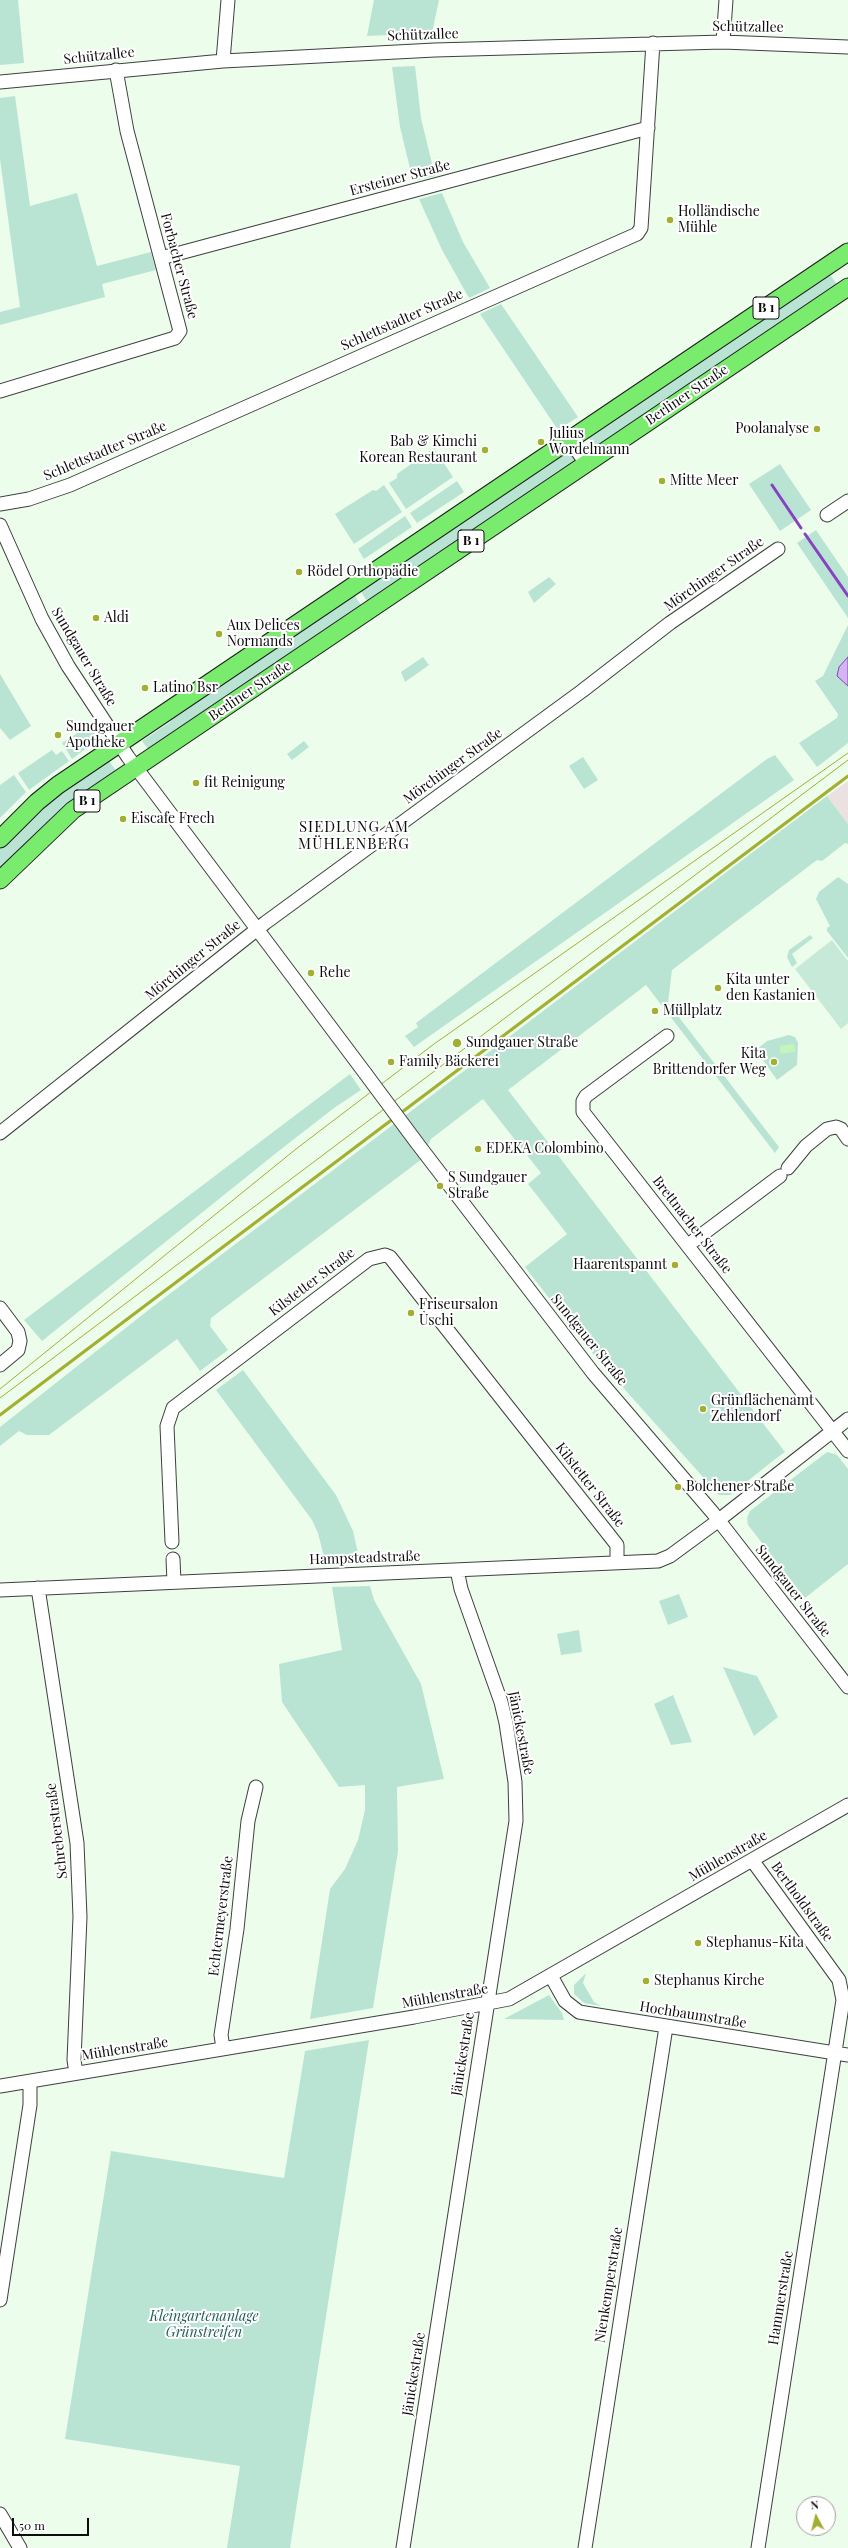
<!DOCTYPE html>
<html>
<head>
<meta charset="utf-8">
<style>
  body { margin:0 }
  #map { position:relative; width:848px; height:2548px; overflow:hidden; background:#edfdec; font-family:"Playfair Display",serif }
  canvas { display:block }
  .north { position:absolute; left:796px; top:2496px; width:40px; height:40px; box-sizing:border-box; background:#fff; border:1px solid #9e9e9e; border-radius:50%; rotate:353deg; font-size:11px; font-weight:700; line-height:16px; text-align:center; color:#0c0c0c }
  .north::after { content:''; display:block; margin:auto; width:14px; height:18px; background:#a3af30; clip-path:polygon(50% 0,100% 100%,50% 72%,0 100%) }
  .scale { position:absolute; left:12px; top:2518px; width:77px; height:18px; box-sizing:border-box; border:2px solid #0c0c0c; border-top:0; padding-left:5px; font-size:12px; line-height:14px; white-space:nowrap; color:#0c0c0c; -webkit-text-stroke:3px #fff; paint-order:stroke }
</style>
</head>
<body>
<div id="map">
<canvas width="848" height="2548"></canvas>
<div class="north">N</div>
<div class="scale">50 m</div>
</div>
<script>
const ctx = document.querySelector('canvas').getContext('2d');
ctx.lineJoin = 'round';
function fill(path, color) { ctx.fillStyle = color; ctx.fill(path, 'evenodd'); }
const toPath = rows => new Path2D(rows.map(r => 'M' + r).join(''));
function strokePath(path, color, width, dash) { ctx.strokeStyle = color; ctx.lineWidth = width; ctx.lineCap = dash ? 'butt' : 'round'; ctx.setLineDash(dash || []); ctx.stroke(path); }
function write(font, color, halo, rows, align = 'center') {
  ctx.font = font + ' "Playfair Display",serif'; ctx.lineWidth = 4; ctx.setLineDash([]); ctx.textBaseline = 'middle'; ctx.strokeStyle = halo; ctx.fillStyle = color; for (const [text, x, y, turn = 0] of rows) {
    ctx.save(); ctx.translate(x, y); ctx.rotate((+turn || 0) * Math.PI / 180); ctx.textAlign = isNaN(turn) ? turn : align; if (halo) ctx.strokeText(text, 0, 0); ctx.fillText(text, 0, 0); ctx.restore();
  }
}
fill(toPath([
  [848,781,848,824,827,796]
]), '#eae1e0');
fill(toPath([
  [0,0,18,0,24,63,0,65],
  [374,0,439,0,432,33,367,36],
  [415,66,421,118,435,176,413,181,400,127,392,67],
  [15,96,30,206,77,193,97,266,151,252,156,270,102,284,105,297,0,325,0,312,20,307,0,159,0,98],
  [442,193,463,242,490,288,469,298,442,250,419,199],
  [829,273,838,286,597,451,587,435],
  [501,304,578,417,558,430,480,314],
  [434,448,453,477,406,509,389,483,397,478,397,474],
  [568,449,576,462,369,604,359,589],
  [780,464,811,510,780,531,749,484],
  [457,481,464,492,417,523,410,513],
  [384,485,402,512,354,544,335,514,373,490,376,491],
  [405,516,412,527,364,559,358,549],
  [816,530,848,577,848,618,797,543],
  [549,577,556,584,534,603,528,592],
  [353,593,363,608,150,752,142,741,170,722,177,712],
  [848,625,848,743,817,767,799,743,837,718,838,714,815,681,823,676],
  [423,657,429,665,405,682,401,672],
  [0,674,31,726,10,740,0,728],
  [91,724,96,733,96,741,72,759,62,743],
  [304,741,309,747,292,760,287,754],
  [52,750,56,755,62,751,69,761,29,790,18,773],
  [775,755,794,780,414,1047,405,1036,418,1027,416,1023,767,759],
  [583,757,598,780,584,789,569,766],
  [108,759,118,774,0,873,0,847,36,811],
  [14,775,26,792,0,818,0,785],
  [827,796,848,824,848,844,845,843,822,861,817,860,672,970,668,1003,779,1147,775,1153,646,985,508,1090,785,1452,774,1460,730,1495,719,1495,586,1346,525,1267,567,1234,528,1184,541,1173,483,1099,431,1139,422,1159,211,1318,210,1326,228,1350,200,1371,177,1339,49,1435,27,1435,19,1431,0,1446,0,1427,151,1308],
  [838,877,848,884,848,958,827,931,827,928,830,926,816,899,819,892],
  [810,935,813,938,792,954,797,963,792,967,787,957,789,950],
  [789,1035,795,1037,798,1043,797,1065,777,1080,756,1050,767,1041],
  [350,1074,361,1090,334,1108,280,1150,42,1341,24,1320],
  [243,1370,336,1495,353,1531,360,1562,326,1565,318,1533,312,1520,216,1390],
  [827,1452,837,1455,848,1469,848,1564,805,1598,748,1525,747,1518,750,1511],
  [370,1586,374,1600,421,1684,444,1779,397,1787,398,1851,373,2008,310,2019,330,1889,345,1869,358,1840,365,1810,365,1785,339,1787,282,1702,279,1664,342,1650,332,1587],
  [679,1594,688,1617,668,1625,659,1601],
  [579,1630,582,1652,561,1655,557,1634],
  [723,1667,757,1676,778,1717,754,1736],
  [673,1695,692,1742,671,1745,654,1704],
  [586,1973,583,1983,594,2002,601,2006,584,2003,574,1994,574,1985],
  [549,1995,562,2013,564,2020,504,2019],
  [369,2040,290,2548,227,2548,240,2466,65,2439,111,2151,284,2178,305,2051]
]), '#b9e4d4');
fill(toPath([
  [794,1044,795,1052,780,1054,780,1046]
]), '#c1f5bc');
fill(toPath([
  [832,940,848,961,848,1023,841,1029,795,969]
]), '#c7e9d7');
const water = toPath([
  [848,657,848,686,837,676,839,667,848,657]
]);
fill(water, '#d3b5f0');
strokePath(water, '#8642c1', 1);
strokePath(toPath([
  [772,485,801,528],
  [805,534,848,596]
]), '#8642c1', 3);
const minor = toPath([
  [723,42,726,0],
  [223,61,228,0],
  [0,82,223,61,435,50,723,42,848,47],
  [161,258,648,128],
  [0,391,175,338,180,331,127,131,116,70],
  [570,440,586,464],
  [0,504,29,499,70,485,637,234,641,228,653,43],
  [827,515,848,501],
  [0,525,42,619,68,666,128,757,365,1073],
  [667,1036,586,1096,583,1101,583,1112,848,1451],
  [0,1133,265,923,582,691,670,623,778,549],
  [417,1143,593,1373,713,1513,848,1687],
  [788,1168,806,1146,827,1129,836,1127,841,1129,848,1139],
  [688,1245,780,1176],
  [0,1308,18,1332,20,1341,18,1350,0,1365],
  [172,1542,167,1426,173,1408,369,1259,385,1255,390,1257,617,1545,617,1563],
  [173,1559,174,1582],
  [38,1588,77,1843,80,1917,74,2060,76,2073],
  [0,1590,658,1561,670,1556,715,1523,848,1419],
  [752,1860,839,1980,843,2000,758,2548],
  [551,1976,565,2001,579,2012,848,2055],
  [223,2048,221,2035,237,1929,248,1821,256,1787],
  [0,2086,414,2017,509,1999,848,1805],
  [0,2300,30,2105,30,2081],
  [0,2514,20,2548],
  [403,2548,516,1821,515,1782,506,1723,501,1702,461,1589,457,1570],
  [585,2548,666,2027]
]);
const major = toPath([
  [0,839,37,802,58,785,848,252],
  [0,880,73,810,848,287]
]);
strokePath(minor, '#3f3f3f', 15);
strokePath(major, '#1d1d1d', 19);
strokePath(minor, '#fff', 13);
strokePath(major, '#7aec6d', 17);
strokePath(toPath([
  [0,1389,296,1149,434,1044,848,753],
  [0,1398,848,760]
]), '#a3af30', 1);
strokePath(toPath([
  [0,1415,848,776]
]), '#a3af30', 3);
const minorBridge = toPath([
  [365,1073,417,1143]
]);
strokePath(minorBridge, '#3f3f3f', 15, []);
strokePath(minorBridge, '#fff', 13);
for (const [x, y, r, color] of [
  [670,220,4,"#a3af30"],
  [817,429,4,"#a3af30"],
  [541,442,4,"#a3af30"],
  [485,450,4,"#a3af30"],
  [662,481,4,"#a3af30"],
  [299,572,4,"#a3af30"],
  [96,618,4,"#a3af30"],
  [219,634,4,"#a3af30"],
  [145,688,4,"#a3af30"],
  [58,735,4,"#a3af30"],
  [196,783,4,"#a3af30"],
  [123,819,4,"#a3af30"],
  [311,973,4,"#a3af30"],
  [718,988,4,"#a3af30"],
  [655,1011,4,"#a3af30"],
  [457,1043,5,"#a3af30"],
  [391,1062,4,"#a3af30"],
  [774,1062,4,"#a3af30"],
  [478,1149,4,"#a3af30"],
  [440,1186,4,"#a3af30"],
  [675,1265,4,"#a3af30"],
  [411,1313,4,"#a3af30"],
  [703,1409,4,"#a3af30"],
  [678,1487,4,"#a3af30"],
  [698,1943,4,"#a3af30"],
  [646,1981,4,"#a3af30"]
]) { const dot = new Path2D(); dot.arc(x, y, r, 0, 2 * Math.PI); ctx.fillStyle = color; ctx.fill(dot); strokePath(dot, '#fff', 1.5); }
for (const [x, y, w] of [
  [766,308,26],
  [471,541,26],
  [87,801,26]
]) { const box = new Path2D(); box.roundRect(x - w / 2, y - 11, w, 22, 3); ctx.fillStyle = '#fff'; ctx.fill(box); strokePath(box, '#0c0c0c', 1); }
write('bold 13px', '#0c0c0c', null, [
  ["B 1",766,308],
  ["B 1",471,541],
  ["B 1",87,801]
]);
write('14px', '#0c0c0c', '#fff', [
  ["Schützallee",748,27,1],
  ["Schützallee",423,35,-2],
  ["Schützallee",99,56,-6],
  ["Ersteiner Straße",400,178,-15],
  ["Forbacher Straße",179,266,75],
  ["Schlettstadter Straße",402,320,-24],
  ["Berliner Straße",687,395,-34],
  ["Schlettstadter Straße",105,451,-23],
  ["Mörchinger Straße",714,574,-35],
  ["Sundgauer Straße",84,657,59],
  ["Berliner Straße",250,691,-34],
  ["Mörchinger Straße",453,766,-36],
  ["Mörchinger Straße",193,960,-39],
  ["Brettnacher Straße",692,1225,52],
  ["Kilstetter Straße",312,1282,-37],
  ["Sundgauer Straße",589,1340,51],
  ["Kilstetter Straße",590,1485,52],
  ["Hampsteadstraße",365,1558,-2],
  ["Sundgauer Straße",793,1591,52],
  ["Jänickestraße",521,1733,79],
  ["Schreberstraße",57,1831,-97],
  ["Mühlenstraße",728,1856,-30],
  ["Bertholdstraße",802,1902,54],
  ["Echtermeyerstraße",221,1916,-83],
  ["Mühlenstraße",445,1996,-10],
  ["Hochbaumstraße",693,2015,9],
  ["Mühlenstraße",125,2049,-9],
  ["Jänickestraße",463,2054,-81],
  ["Nienkemperstraße",609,2285,-81],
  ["Hammerstraße",781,2298,-81],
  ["Jänickestraße",414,2374,-81]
]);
write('14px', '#0c0c0c', '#fff', [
  ["Holländische",678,212],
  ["Mühle",678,228],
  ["Poolanalyse",809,429,"right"],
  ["Julius",549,434],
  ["Wordelmann",549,450],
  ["Bab & Kimchi",477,442,"right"],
  ["Korean Restaurant",477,458,"right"],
  ["Mitte Meer",670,481],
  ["Rödel Orthopädie",307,572],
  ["Aldi",104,618],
  ["Aux Delices",227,626],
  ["Normands",227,642],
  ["Latino Bsr",153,688],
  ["Sundgauer",66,727],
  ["Apotheke",66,743],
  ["fit Reinigung",204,783],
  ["Eiscafe Frech",131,819],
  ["Rehe",319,973],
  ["Kita unter",726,980],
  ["den Kastanien",726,996],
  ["Müllplatz",663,1011],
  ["Sundgauer Straße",466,1043],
  ["Kita",766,1054,"right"],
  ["Brittendorfer Weg",766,1070,"right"],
  ["Family Bäckerei",399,1062],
  ["EDEKA Colombino",486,1149],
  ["S Sundgauer",448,1178],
  ["Straße",448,1194],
  ["Haarentspannt",667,1265,"right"],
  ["Friseursalon",419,1305],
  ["Uschi",419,1321],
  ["Grünflächenamt",711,1401],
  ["Zehlendorf",711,1417],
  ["Bolchener Straße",686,1487],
  ["Stephanus-Kita",706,1943],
  ["Stephanus Kirche",654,1981]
], 'left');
write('italic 14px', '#225d59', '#fff', [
  ["Kleingartenanlage",204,2317],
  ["Grünstreifen",204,2333]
]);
ctx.letterSpacing = '1px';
write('15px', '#0c0c0c', '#fff', [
  ["SIEDLUNG AM",354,827],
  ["MÜHLENBERG",354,844]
]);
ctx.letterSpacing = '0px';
</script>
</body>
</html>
